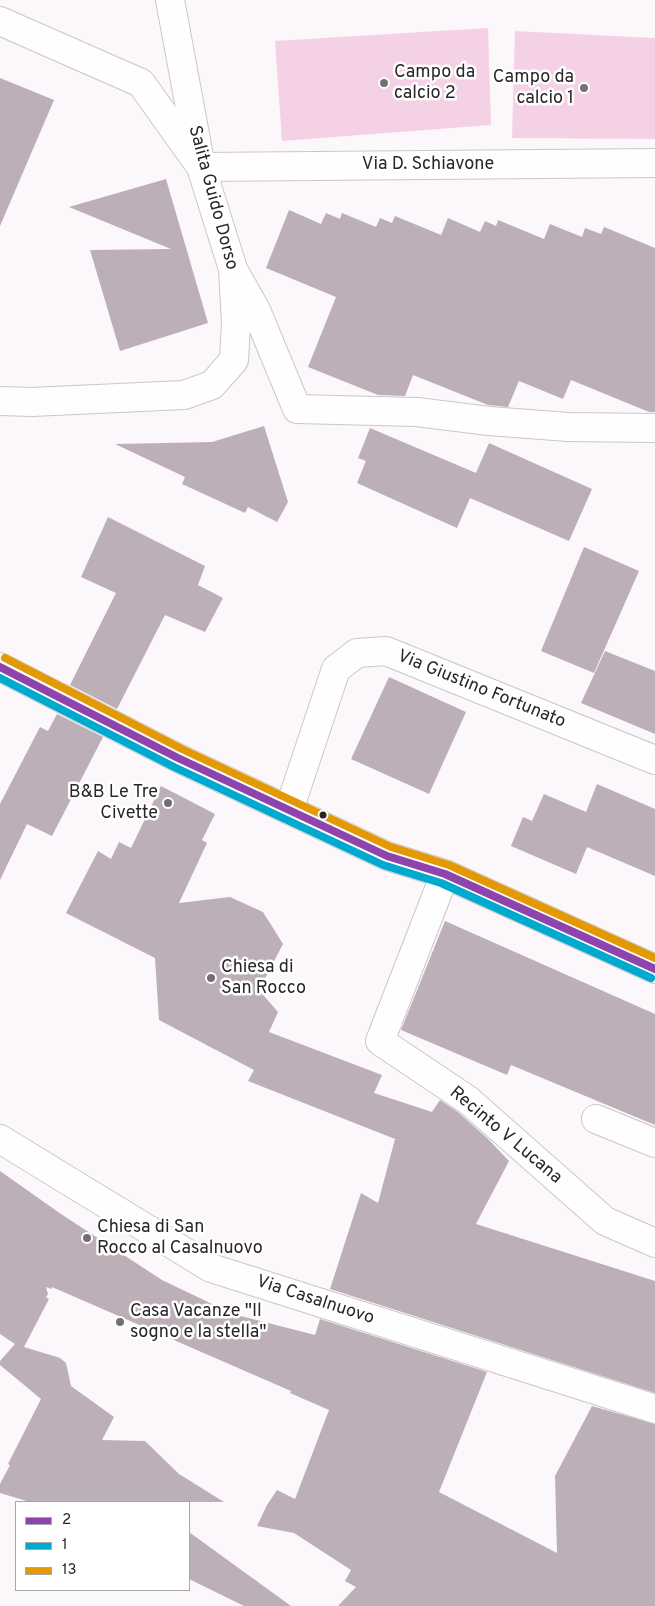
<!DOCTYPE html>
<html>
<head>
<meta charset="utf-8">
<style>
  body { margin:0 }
  #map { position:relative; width:655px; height:1606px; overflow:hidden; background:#fcf7fa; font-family:Overpass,sans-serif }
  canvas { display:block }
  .legend { position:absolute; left:15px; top:1501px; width:175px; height:90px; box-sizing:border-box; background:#fff; border:1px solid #a9a8a9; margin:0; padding:6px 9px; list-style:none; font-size:15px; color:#292628 }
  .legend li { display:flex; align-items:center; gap:10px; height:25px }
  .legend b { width:25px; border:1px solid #a9a8a9 }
</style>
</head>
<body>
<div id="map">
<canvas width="655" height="1606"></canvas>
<ul class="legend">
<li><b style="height:6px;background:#8e44ad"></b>2</li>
<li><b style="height:6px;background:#00a9ce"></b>1</li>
<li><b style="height:6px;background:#e29904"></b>13</li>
</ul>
</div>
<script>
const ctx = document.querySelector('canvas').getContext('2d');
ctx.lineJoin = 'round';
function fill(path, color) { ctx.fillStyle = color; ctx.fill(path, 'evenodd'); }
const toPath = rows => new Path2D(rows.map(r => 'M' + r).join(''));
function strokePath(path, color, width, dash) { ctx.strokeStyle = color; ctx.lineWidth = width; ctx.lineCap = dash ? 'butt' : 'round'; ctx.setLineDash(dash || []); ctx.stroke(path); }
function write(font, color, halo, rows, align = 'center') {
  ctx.font = font + ' Overpass,sans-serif'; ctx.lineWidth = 5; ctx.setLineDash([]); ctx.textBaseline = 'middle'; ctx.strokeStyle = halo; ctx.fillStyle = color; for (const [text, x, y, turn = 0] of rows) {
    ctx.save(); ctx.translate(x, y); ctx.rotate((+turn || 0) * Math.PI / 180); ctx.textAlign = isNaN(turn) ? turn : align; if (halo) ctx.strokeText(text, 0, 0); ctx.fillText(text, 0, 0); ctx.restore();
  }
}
fill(toPath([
  [488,28,491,125,282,141,275,41],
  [515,31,655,38,655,139,512,138]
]), '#f5d1e6');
fill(toPath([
  [0,78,54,100,0,226],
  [166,179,208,323,120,351,90,250,171,249,69,207],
  [289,210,321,224,326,213,340,219,342,213,376,227,380,218,392,223,395,216,441,235,448,218,480,232,485,221,496,226,498,220,544,239,550,224,582,237,585,228,601,234,604,227,655,248,655,412,649,412,571,380,563,399,519,381,508,407,488,405,413,375,405,396,378,395,308,367,336,297,266,268],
  [264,426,288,502,277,522,248,507,245,513,182,484,185,477,115,444,212,442],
  [370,428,476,473,489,443,592,489,569,541,470,498,457,528,357,483,366,461,358,458],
  [108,517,205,566,198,585,223,598,205,632,165,615,117,709,70,685,116,593,81,577],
  [584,547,639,571,594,673,541,651],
  [605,651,655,671,655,734,581,703],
  [389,677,466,712,429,794,351,759],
  [57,714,103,737,52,836,27,824,0,880,0,804,40,727,48,731],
  [597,784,655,809,655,876,587,847,576,874,511,846,523,817,532,821,544,794,586,812],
  [161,786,215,814,202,840,207,843,179,903,230,897,263,912,283,944,259,990,278,1012,269,1032,382,1075,374,1093,432,1112,440,1100,458,1112,487,1138,509,1161,476,1224,655,1281,655,1393,330,1289,361,1193,378,1203,395,1139,248,1081,254,1070,159,1020,155,958,66,913,98,851,111,859,119,842,131,848],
  [445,921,655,1014,655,1125,511,1065,507,1075,401,1030],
  [0,1171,61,1214,162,1280,233,1314,315,1335,320,1319,487,1372,439,1492,557,1553,555,1476,592,1406,655,1424,655,1606,338,1606,356,1587,345,1581,351,1570,294,1533,257,1526,267,1505,277,1490,295,1499,329,1410,290,1393,291,1391,52,1287,51,1289,46,1287,48,1294,46,1297,49,1299,24,1347,60,1358,66,1363,71,1386,114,1417,102,1440,145,1441,179,1474,224,1502,30,1502,0,1493,0,1484,10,1465,8,1464,41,1399,0,1365,0,1361,15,1344,0,1334],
  [189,1532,291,1606,244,1606,189,1579]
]), '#bcafb7');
const minor = toPath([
  [0,21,141,83,201,167,655,163],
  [235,273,256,310,297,409,417,412,489,421,568,427,655,428],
  [0,401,32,402,184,395,212,385,234,360,236,323,233,269,201,167,170,0],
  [289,810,336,669,357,653,386,651,655,760],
  [445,874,380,1041,468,1100,605,1221,655,1243],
  [596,1119,655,1143],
  [0,1139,211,1268,655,1409]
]);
const tertiary = toPath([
  [0,667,178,758,387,856,445,874,655,969]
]);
strokePath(minor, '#cac7c9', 30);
strokePath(tertiary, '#cac7c9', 30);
strokePath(minor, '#fffefe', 28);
strokePath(tertiary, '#fffefe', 28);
strokePath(toPath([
  [0,667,178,758,387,856,445,874,655,969]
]), '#8e44ad', 8);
strokePath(toPath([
  [0,678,174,767,383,865,441,883,651,978]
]), '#00a9ce', 8);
strokePath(toPath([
  [5,658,182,749,391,847,449,865,655,958]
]), '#e29904', 8);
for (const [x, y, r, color] of [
  [384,83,5,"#736f72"],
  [584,88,5,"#736f72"],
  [168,803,5,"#736f72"],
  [323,815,4.5,"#292628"],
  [211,978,5,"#736f72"],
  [87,1238,5,"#736f72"],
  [120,1322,5,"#736f72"]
]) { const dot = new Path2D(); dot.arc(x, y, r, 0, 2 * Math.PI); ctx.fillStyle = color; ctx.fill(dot); strokePath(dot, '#fff', 2); }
write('18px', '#292628', '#fff', [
  ["Campo da",394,73],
  ["calcio 2",394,94],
  ["Campo da",574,78,"right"],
  ["calcio 1",574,99,"right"],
  ["B&B Le Tre",158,793,"right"],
  ["Civette",158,814,"right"],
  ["Chiesa di",221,968],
  ["San Rocco",221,989],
  ["Chiesa di San",97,1228],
  ["Rocco al Casalnuovo",97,1249],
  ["Casa Vacanze \"Il",130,1312],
  ["sogno e la stella\"",130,1333]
], 'left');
write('18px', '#292628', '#fff', [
  ["Via D. Schiavone",428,165],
  ["Salita Guido Dorso",212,198,75],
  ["Via Giustino Fortunato",481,690,22],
  ["Recinto V Lucana",505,1136,40],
  ["Via Casalnuovo",315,1301,18]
]);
</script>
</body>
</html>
